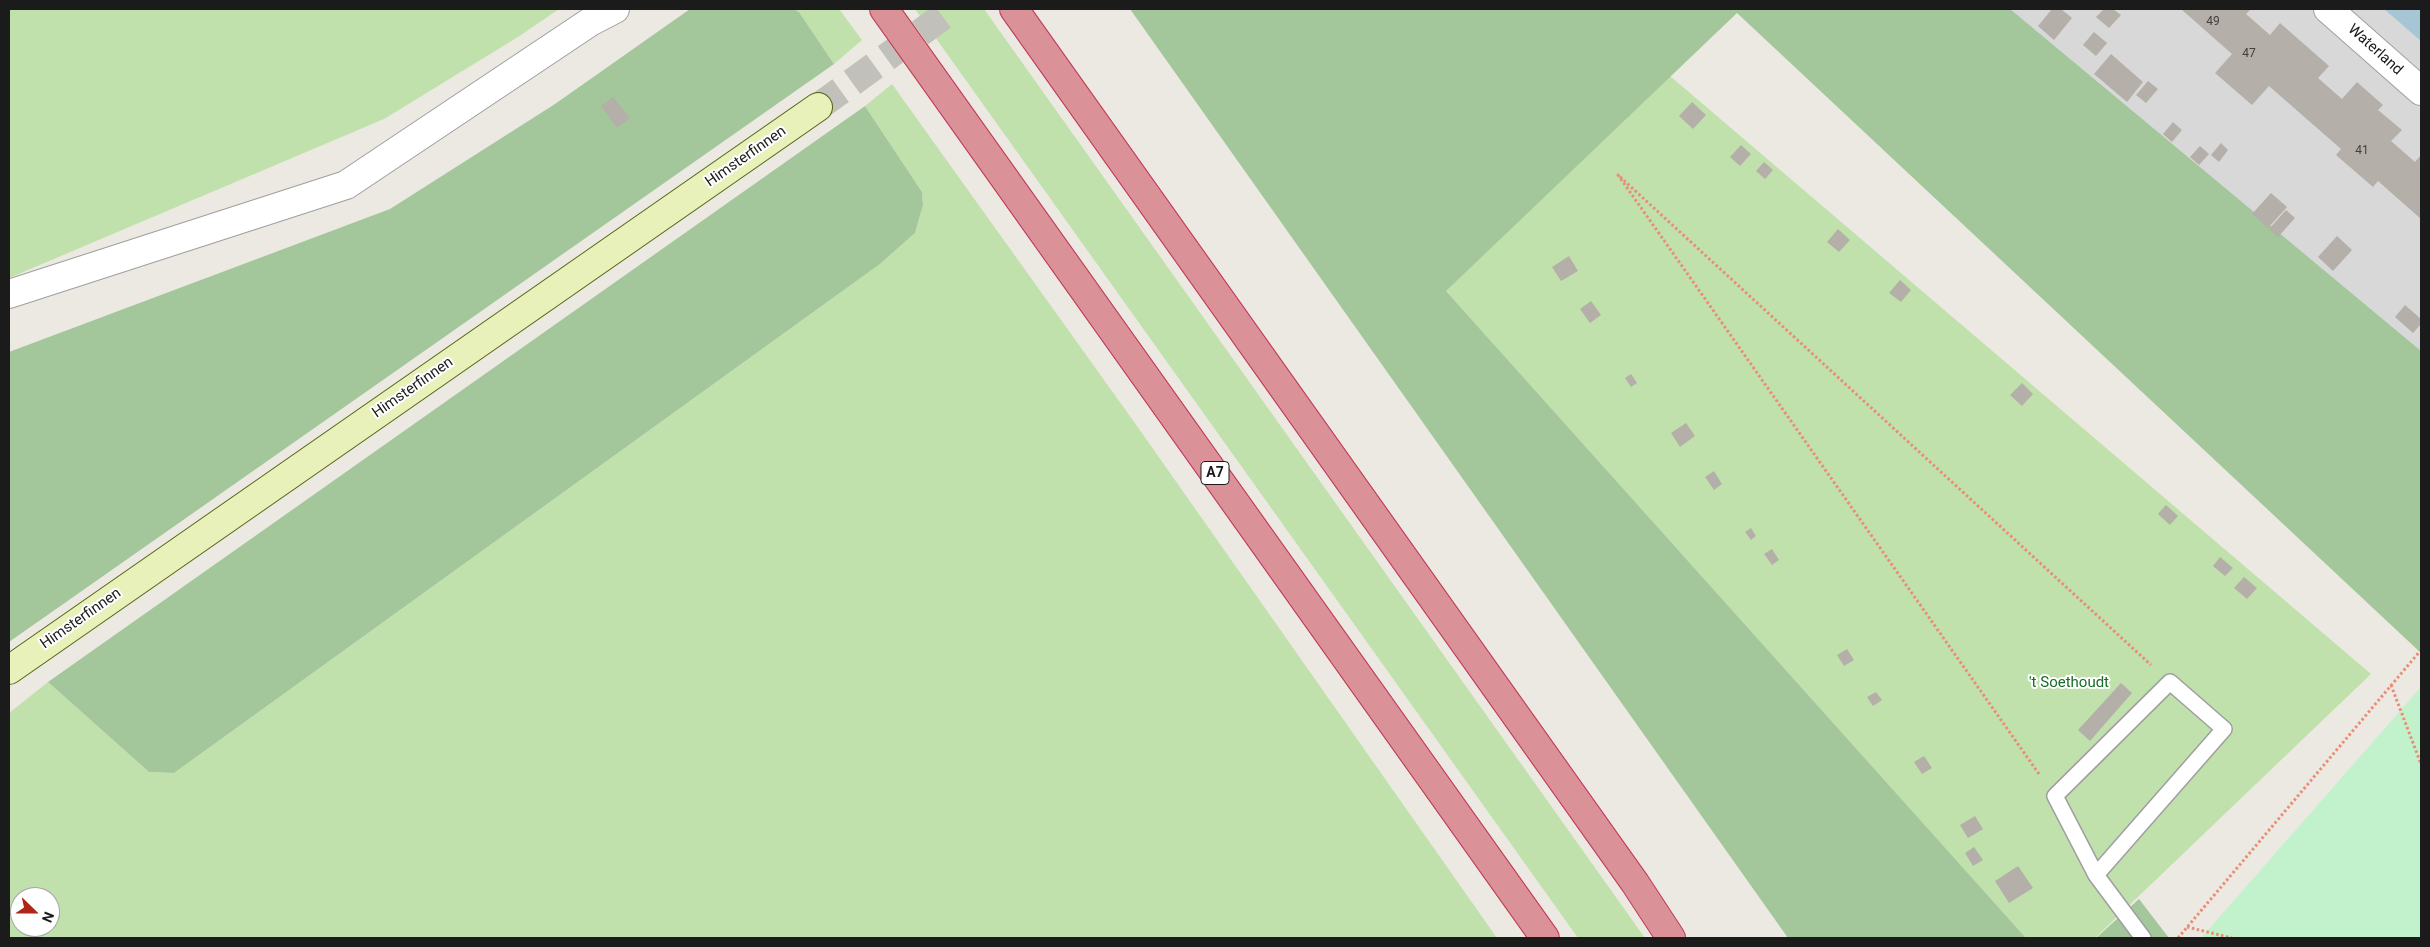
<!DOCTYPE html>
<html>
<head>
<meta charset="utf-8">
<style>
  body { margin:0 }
  #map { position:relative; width:2430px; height:947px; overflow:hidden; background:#ece9e2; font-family:Roboto,sans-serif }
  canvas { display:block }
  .frame { position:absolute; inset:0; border:10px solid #1b1b1b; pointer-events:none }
  .north { position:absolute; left:10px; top:887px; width:50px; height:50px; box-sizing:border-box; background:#fff; border:1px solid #a4a4a4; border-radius:50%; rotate:112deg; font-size:14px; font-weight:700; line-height:20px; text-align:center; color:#1b1b1b }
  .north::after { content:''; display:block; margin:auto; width:18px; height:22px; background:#b12516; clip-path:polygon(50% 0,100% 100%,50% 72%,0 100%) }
</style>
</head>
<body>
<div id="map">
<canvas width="2430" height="947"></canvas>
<div class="frame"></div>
<div class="north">N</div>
</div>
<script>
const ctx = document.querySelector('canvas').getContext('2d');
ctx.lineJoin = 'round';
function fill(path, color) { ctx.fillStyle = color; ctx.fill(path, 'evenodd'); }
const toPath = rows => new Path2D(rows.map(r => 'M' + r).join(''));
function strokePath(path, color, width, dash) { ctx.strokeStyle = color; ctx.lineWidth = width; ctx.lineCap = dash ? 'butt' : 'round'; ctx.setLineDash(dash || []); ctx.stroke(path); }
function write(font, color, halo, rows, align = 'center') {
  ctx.font = font + ' Roboto,sans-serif'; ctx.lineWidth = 4; ctx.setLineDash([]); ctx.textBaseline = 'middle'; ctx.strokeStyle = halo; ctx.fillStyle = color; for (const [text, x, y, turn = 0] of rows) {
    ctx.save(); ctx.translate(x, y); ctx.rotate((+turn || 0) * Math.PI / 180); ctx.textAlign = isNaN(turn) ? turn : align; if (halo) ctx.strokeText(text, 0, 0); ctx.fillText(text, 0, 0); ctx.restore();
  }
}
fill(toPath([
  [1949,9,2421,9,2421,419]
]), '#d9d8d8');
fill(toPath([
  [9,9,559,9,518,37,384,119,9,278],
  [794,9,839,9,862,40,834,64,799,12],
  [915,9,984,9,1645,938,1578,938],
  [1663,70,2371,674,2095,938,2026,938,1446,291],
  [892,84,1137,426,1497,938,9,938,9,713,48,682,149,772,174,773,880,264,915,233,923,205,922,192,865,106],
  [20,897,50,897,50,927,20,927]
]), '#c1e1ac');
fill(toPath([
  [690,9,794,9,799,12,834,64,9,642,9,352,390,209,555,104],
  [1130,9,2010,9,2421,351,2421,653,1737,13,1446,291,2026,938,1788,938],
  [865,106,922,192,923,205,915,233,880,264,174,773,149,772,48,682],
  [2139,899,2169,938,2096,938]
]), '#a3c79b');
fill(toPath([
  [2421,687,2421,938,2201,938]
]), '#c2f2cb');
fill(toPath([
  [2384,9,2421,9,2421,41]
]), '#a7c6d5');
fill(toPath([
  [2052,9,2061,9,2072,18,2054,40,2038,26],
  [2104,9,2113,9,2121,15,2109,28,2096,17],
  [2181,9,2251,9,2246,14,2270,35,2280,23,2329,66,2318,78,2342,99,2357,82,2383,105,2378,110,2402,130,2391,141,2415,162,2421,155,2421,219,2378,181,2373,187,2336,155,2341,149,2269,86,2252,105,2215,73,2232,54],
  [2094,32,2107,43,2096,56,2083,45],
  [2111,54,2143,82,2127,102,2094,74],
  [2148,81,2158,89,2146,103,2136,95],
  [613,97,630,118,617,128,601,106],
  [1692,102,1706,115,1693,129,1679,116],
  [2173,122,2182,130,2172,142,2163,134],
  [2221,143,2228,150,2219,162,2211,155],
  [1741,145,1751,154,1740,166,1730,157],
  [2200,146,2209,154,2199,165,2190,157],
  [1764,162,1773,170,1765,179,1756,171],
  [2271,193,2287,207,2268,228,2252,214],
  [2286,210,2295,218,2278,237,2269,229],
  [1838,229,1850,240,1839,252,1827,242],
  [2337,236,2352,250,2333,271,2318,257],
  [1569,256,1578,271,1561,281,1552,267],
  [1900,280,1911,290,1901,302,1889,293],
  [1591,301,1601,315,1590,323,1580,309],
  [2405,305,2421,319,2421,324,2413,333,2395,317],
  [1631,374,1637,383,1631,387,1625,378],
  [2022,383,2033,394,2022,406,2010,395],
  [1686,423,1695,436,1680,447,1671,433],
  [1714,471,1722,484,1714,490,1705,477],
  [2166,505,2178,516,2170,525,2158,514],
  [1751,528,1756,536,1751,540,1745,532],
  [1772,549,1779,560,1772,565,1764,554],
  [2220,557,2233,568,2225,576,2213,566],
  [2244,577,2257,588,2247,599,2234,588],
  [1847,649,1854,660,1844,666,1837,655],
  [2121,683,2132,693,2090,741,2078,730],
  [1876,692,1882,700,1873,706,1867,697],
  [1924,756,1932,768,1922,774,1914,762],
  [1975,816,1983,829,1968,838,1960,825],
  [1974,847,1983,860,1973,866,1965,853],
  [2018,866,2033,888,2009,903,1995,881]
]), '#b4afa8');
strokePath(toPath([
  [818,107,953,9]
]), '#c2c0ba', 28, [28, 14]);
const lane = toPath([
  [2096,875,2224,729,2170,682,2055,796,2096,875,2143,938]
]);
const street = toPath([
  [2328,9,2421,91],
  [9,294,346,185,590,22,615,9]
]);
const secondary = toPath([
  [9,670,818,107]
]);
const highway = toPath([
  [884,9,1545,938],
  [1014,9,1635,883,1671,938]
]);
strokePath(lane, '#9f9f9f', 18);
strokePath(street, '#9f9f9f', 30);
strokePath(secondary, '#536410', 30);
strokePath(highway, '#c23759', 30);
strokePath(toPath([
  [2391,685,2421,764],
  [2039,774,1618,175,2151,665],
  [2187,927,2232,938],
  [2178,938,2421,650]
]), '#e98d75', 3, [2.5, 2.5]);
strokePath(lane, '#fff', 15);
strokePath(street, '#fff', 28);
strokePath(secondary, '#e9f1ba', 28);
strokePath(highway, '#db9198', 28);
write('12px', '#41403e', null, [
  ["49",2213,22],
  ["47",2249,54],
  ["41",2362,151]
]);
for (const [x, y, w] of [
  [1215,473,28]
]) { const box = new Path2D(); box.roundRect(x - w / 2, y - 11.5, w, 23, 4); ctx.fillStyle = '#fff'; ctx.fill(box); strokePath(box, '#1b1b1b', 1); }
write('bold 14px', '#1b1b1b', null, [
  ["A7",1215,473]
]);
write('15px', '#1b1b1b', '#fff', [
  ["Waterland",2375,50,42],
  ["Himsterfinnen",746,157,-35],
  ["Himsterfinnen",413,388,-35],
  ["Himsterfinnen",81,619,-35]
]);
write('15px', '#176c26', '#fff', [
  ["'t Soethoudt",2069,683]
]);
</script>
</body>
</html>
